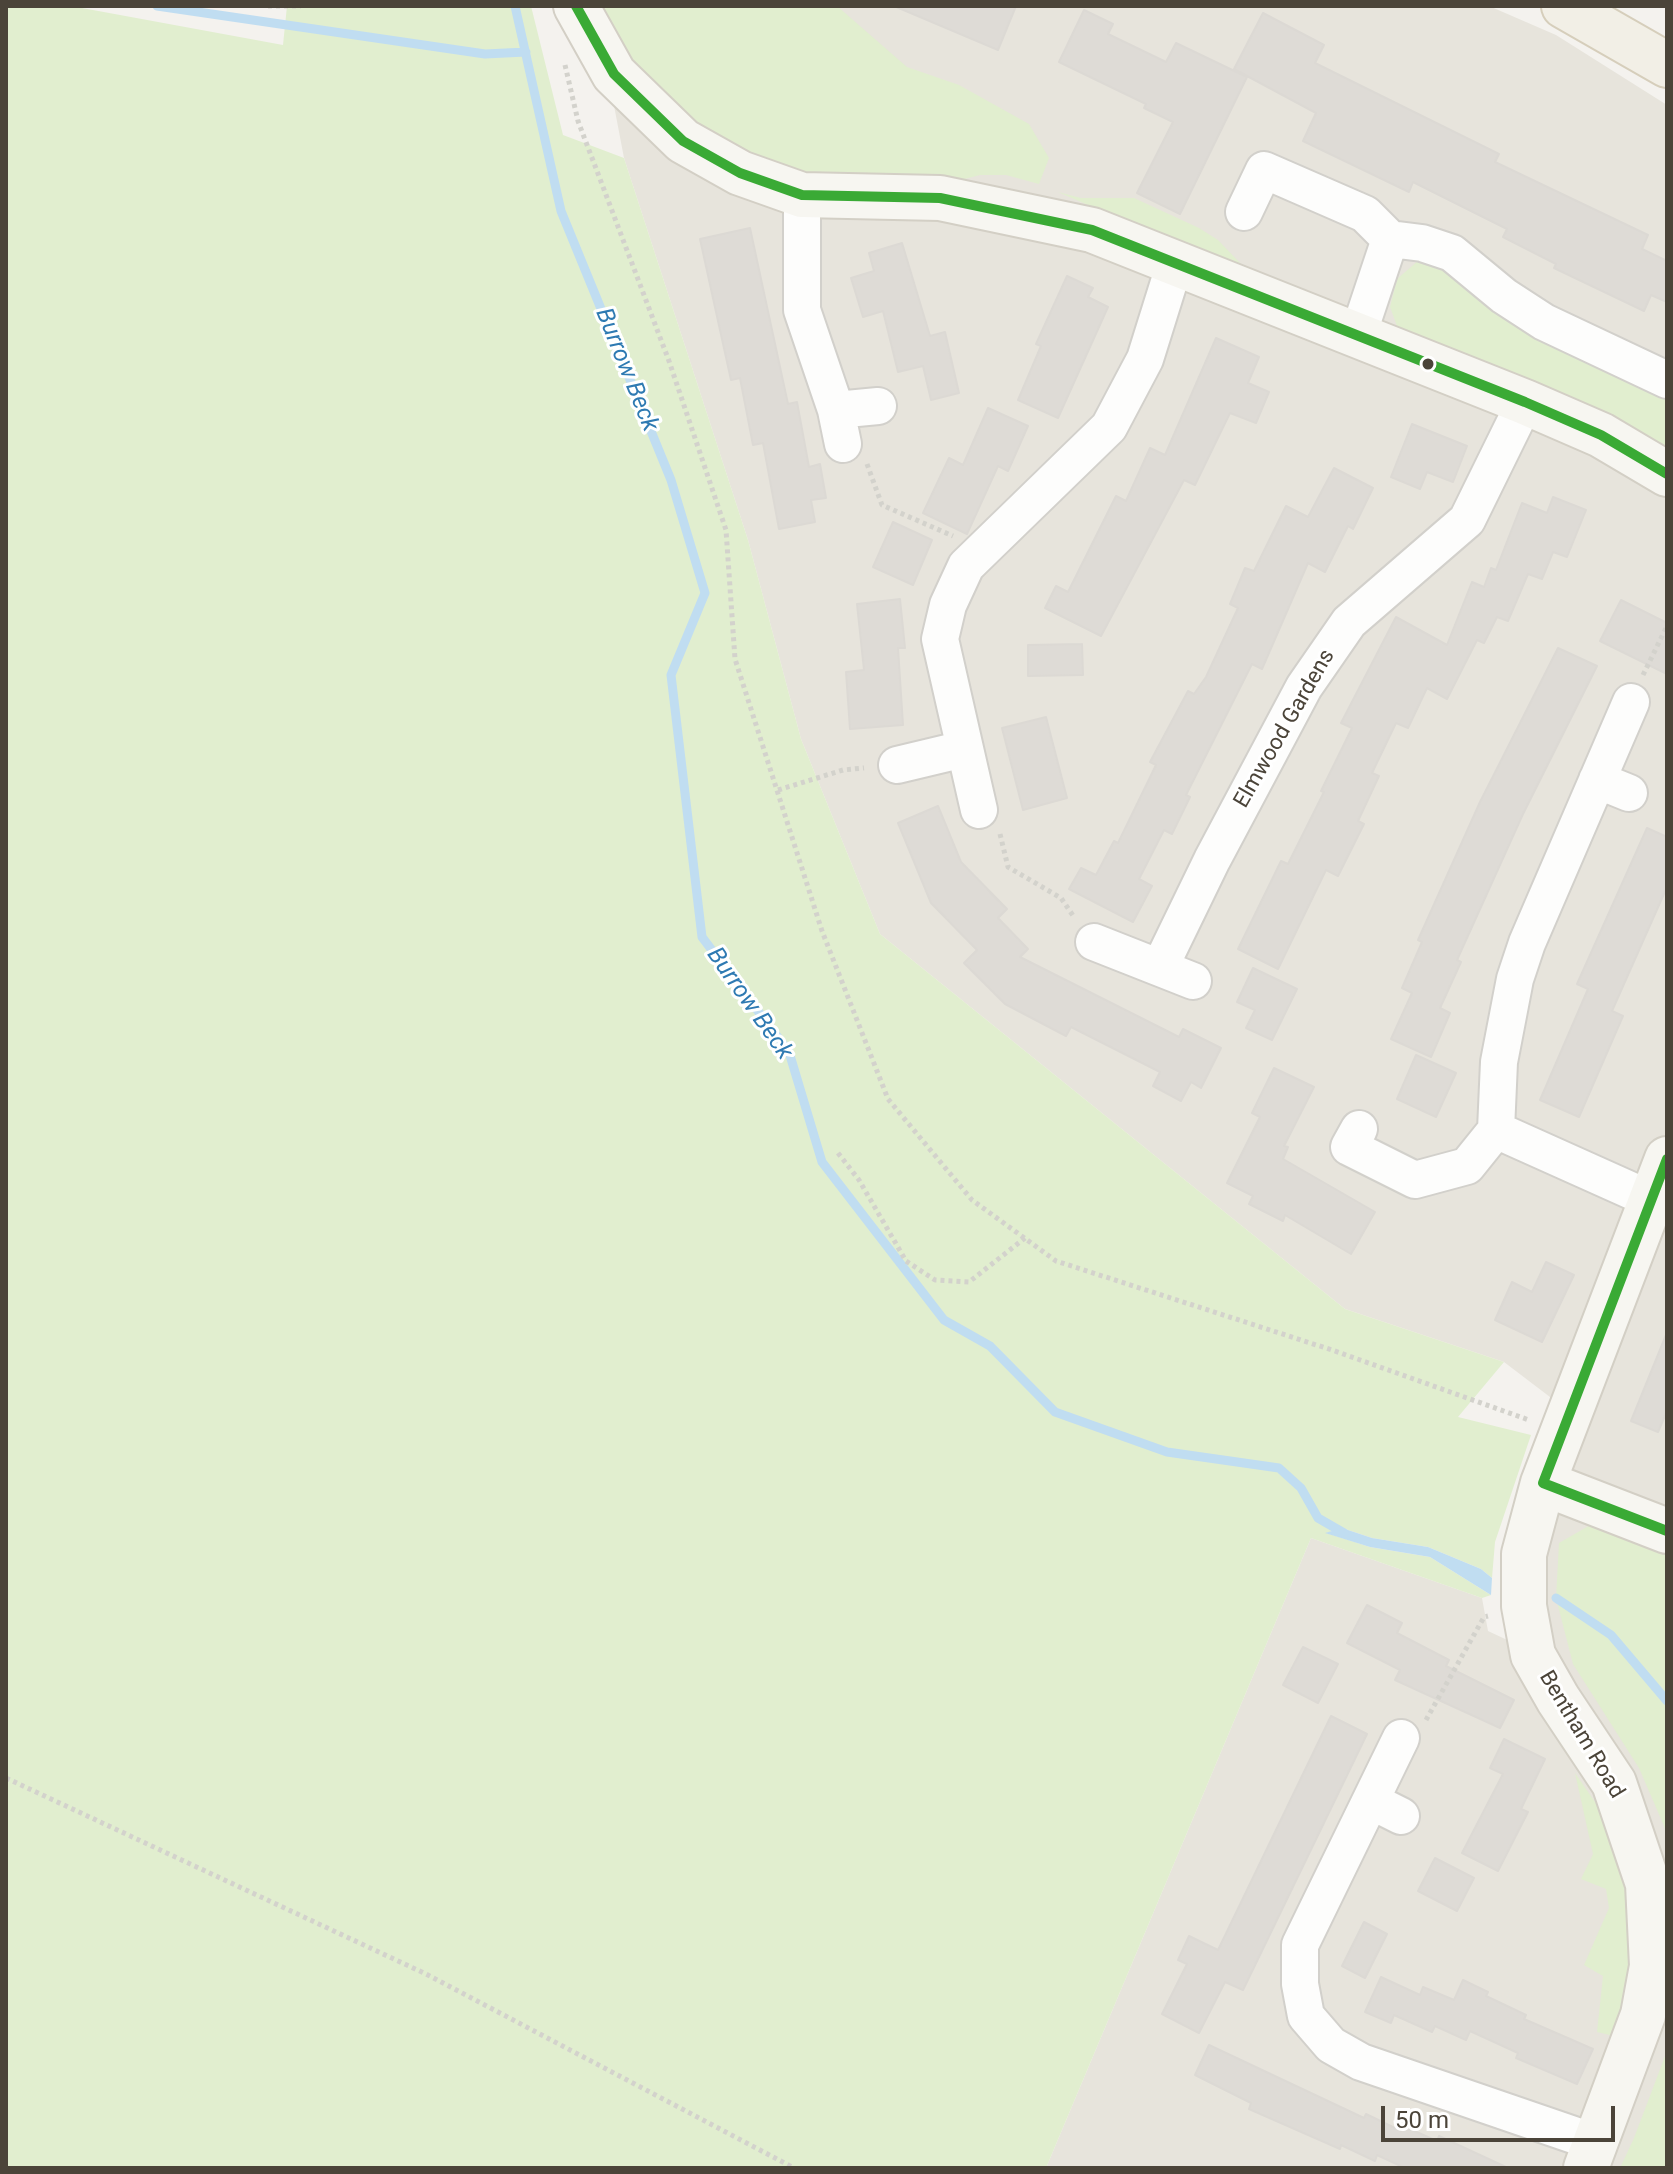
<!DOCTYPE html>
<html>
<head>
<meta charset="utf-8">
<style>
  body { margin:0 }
  #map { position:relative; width:1673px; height:2174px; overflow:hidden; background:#f4f2ee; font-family:Roboto,sans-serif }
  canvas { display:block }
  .frame { position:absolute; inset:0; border:8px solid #4b4439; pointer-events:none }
  .scale { position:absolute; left:1381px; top:2106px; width:234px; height:36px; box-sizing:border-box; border:4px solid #4b4439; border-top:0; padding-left:10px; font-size:24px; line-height:28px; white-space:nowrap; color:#4b4439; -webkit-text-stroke:6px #fff; paint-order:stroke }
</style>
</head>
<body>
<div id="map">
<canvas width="1673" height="2174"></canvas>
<div class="frame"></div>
<div class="scale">50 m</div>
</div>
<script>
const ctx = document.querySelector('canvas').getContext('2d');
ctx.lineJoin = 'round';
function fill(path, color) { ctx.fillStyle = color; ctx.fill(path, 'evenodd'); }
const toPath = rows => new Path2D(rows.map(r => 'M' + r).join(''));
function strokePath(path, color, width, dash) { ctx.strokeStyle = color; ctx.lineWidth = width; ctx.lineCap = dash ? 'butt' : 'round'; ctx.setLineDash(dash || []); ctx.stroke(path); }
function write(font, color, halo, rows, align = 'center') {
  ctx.font = font + ' Roboto,sans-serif'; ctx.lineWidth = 6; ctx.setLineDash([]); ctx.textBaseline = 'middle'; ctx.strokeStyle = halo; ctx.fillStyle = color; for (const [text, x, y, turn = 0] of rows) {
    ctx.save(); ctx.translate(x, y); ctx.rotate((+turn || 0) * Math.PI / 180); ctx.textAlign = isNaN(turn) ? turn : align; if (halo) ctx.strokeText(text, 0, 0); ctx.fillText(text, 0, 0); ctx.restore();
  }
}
fill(toPath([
  [595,6,1489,6,1556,35,1667,105,1667,2168,1046,2168,1311,1538,1482,1598,1488,1631,1518,1645,1571,1413,1504,1362,1345,1309,880,934,801,739,748,540,624,158]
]), '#e7e4dc');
fill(toPath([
  [6,6,82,8,283,45,287,6,531,6,563,135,624,158,748,540,801,739,880,934,1345,1309,1504,1362,1458,1417,1531,1435,1495,1542,1492,1578,1481,1569,1428,1547,1372,1538,1342,1528,1327,1533,1370,1547,1430,1557,1491,1595,1482,1598,1311,1538,1046,2168,6,2168],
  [600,6,837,6,907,67,959,85,1029,124,1049,158,1039,184,1006,175,980,175,953,182,809,178,752,159,694,124,627,57],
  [1058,192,1081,198,1134,198,1199,228,1218,240,1242,265,1238,270],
  [1419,260,1448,268,1667,397,1667,454,1415,341,1397,326,1390,307,1397,279],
  [1592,1524,1667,1547,1667,1833,1639,1768,1573,1664,1556,1598,1559,1543],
  [1575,1773,1615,1831,1642,1935,1622,2038,1597,2032,1603,1976,1584,1965,1609,1908,1606,1889,1581,1879,1593,1854],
  [1667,2051,1667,2168,1620,2168,1634,2138]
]), '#e1eecf');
fill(toPath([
  [1342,1528,1372,1538,1428,1547,1481,1569,1492,1578,1491,1595,1430,1557,1370,1547,1325,1533]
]), '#c0ddf1');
strokePath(toPath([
  [157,6,485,54,526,52],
  [515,6,561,211,671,480,705,593,671,675,702,937,789,1052,822,1162,944,1320,990,1346,1055,1412,1167,1452,1279,1468,1301,1488,1318,1518,1344,1533],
  [1556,1598,1611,1635,1667,1701]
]), '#c0ddf1', 9);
const building = toPath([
  [894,6,1016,6,998,50,894,6],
  [1084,10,1113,24,1108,34,1166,62,1176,43,1247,77,1180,214,1137,193,1173,122,1144,108,1146,104,1059,62,1084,10],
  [1263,13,1324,45,1315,63,1499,154,1495,162,1648,235,1642,249,1667,261,1667,302,1651,295,1644,311,1554,268,1556,264,1503,237,1507,229,1413,182,1409,192,1303,141,1316,113,1234,69,1263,13],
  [750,228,788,404,797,402,809,467,820,464,826,498,811,500,815,522,779,529,763,443,753,445,740,378,731,380,700,239,750,228],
  [902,243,930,336,945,332,959,393,931,400,923,366,898,372,883,311,863,317,851,278,874,271,869,253,902,243],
  [1067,276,1093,288,1088,297,1108,307,1058,418,1018,400,1041,346,1036,344,1067,276],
  [1216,338,1259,357,1248,383,1269,392,1256,423,1230,413,1195,485,1184,480,1101,636,1045,608,1056,586,1068,592,1116,496,1126,501,1150,448,1165,455,1216,338],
  [988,408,1028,426,1008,471,998,466,967,534,923,513,949,458,963,465,988,408],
  [1412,424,1467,446,1453,482,1427,472,1420,489,1391,477,1412,424],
  [1334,468,1373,488,1353,529,1348,526,1325,572,1308,563,1262,669,1252,664,1186,795,1190,797,1172,834,1164,830,1139,879,1152,886,1133,922,1069,889,1081,868,1096,875,1114,841,1118,843,1156,765,1150,762,1188,691,1194,694,1206,677,1238,608,1230,604,1245,568,1254,571,1286,506,1308,517,1334,468],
  [1553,497,1586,510,1567,557,1553,552,1542,579,1528,574,1508,621,1497,617,1484,643,1477,640,1447,699,1427,688,1408,728,1396,723,1372,773,1379,776,1358,821,1364,824,1338,876,1326,870,1278,969,1238,949,1281,861,1288,864,1324,792,1321,791,1352,728,1341,723,1396,617,1447,645,1472,582,1484,587,1491,568,1496,570,1522,503,1547,513,1553,497],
  [893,522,932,540,913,585,873,567,893,522],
  [900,599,905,648,898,648,903,725,850,729,846,672,864,670,857,604,900,599],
  [1621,600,1667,623,1667,674,1600,641,1621,600],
  [1082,644,1083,675,1028,676,1028,645,1082,644],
  [1558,648,1597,666,1523,814,1457,960,1461,962,1440,1008,1450,1013,1431,1057,1391,1039,1412,993,1402,988,1422,942,1418,940,1480,802,1558,648],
  [1046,717,1067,798,1023,810,1002,728,1046,717],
  [938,806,961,862,1007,909,998,918,1028,949,1020,957,1179,1037,1183,1029,1221,1048,1201,1088,1191,1082,1181,1101,1153,1086,1160,1072,1071,1027,1066,1036,1005,1004,964,963,977,950,931,903,898,823,938,806],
  [1647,828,1667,837,1667,887,1612,1011,1623,1016,1579,1117,1540,1100,1588,989,1577,984,1647,828],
  [1253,968,1297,989,1272,1040,1246,1028,1255,1010,1237,1002,1253,968],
  [1416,1055,1456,1073,1436,1117,1397,1099,1416,1055],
  [1274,1068,1314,1087,1284,1146,1288,1147,1283,1159,1375,1212,1351,1254,1285,1215,1283,1221,1249,1204,1253,1196,1227,1183,1260,1117,1252,1113,1274,1068],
  [1546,1262,1574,1275,1542,1342,1495,1320,1512,1282,1532,1292,1546,1262],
  [1666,1335,1667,1411,1658,1432,1631,1421,1666,1335],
  [1367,1605,1402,1623,1397,1633,1449,1660,1446,1666,1514,1700,1500,1728,1395,1680,1400,1670,1347,1643,1367,1605],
  [1303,1647,1338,1664,1318,1703,1283,1685,1303,1647],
  [1331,1716,1367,1734,1243,1990,1225,1982,1199,2033,1162,2014,1187,1964,1178,1960,1189,1936,1218,1950,1331,1716],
  [1504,1739,1545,1759,1521,1809,1528,1812,1498,1871,1462,1853,1503,1774,1490,1768,1504,1739],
  [1435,1858,1474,1878,1457,1911,1418,1891,1435,1858],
  [1364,1922,1387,1934,1365,1978,1342,1966,1364,1922],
  [1381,1977,1420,1995,1423,1987,1454,2000,1463,1980,1488,1992,1486,1996,1526,2015,1524,2019,1593,2049,1577,2084,1516,2058,1518,2053,1470,2031,1466,2040,1435,2026,1432,2032,1394,2015,1391,2023,1365,2012,1381,1977],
  [1209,2045,1364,2118,1366,2114,1401,2131,1403,2126,1437,2141,1439,2136,1508,2168,1405,2168,1377,2155,1375,2161,1341,2145,1340,2149,1249,2109,1251,2103,1195,2075,1209,2045]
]);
fill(building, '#dedbd6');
strokePath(building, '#dcd9d4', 2);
const street = toPath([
  [802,195,802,310,836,410,843,444],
  [1244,212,1264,170,1365,214,1390,239,1422,243,1452,253,1504,296,1544,322,1667,380],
  [1358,335,1390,239],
  [836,410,878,406],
  [1631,702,1527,943,1515,979,1499,1062,1496,1130,1652,1200],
  [897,765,964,749],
  [1597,780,1629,793],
  [979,810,940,639,948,605,966,566,1109,427,1145,359,1175,263],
  [1094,942,1193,981],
  [1160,967,1212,860,1304,687,1349,622,1467,520,1525,402],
  [1359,1129,1349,1147,1415,1180,1467,1166,1496,1130],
  [1401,1738,1300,1945,1300,1984,1306,2016,1331,2045,1361,2062,1597,2143],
  [1371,1801,1401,1816]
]);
const secondary = toPath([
  [576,6,614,74,683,141,740,173,802,195,940,198,1092,230,1525,402,1601,435,1667,474],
  [1543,1483,1667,1531],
  [1586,2168,1643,2015,1652,1966,1648,1884,1614,1783,1558,1699,1533,1655,1524,1606,1524,1554,1543,1483,1667,1159]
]);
const primary = toPath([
  [1564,6,1667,65]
]);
strokePath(street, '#d2d0cb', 40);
strokePath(secondary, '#d3cfc5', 48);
strokePath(primary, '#d6cebb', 48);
strokePath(toPath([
  [268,6,301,6],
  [565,65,578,121,669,361,726,530,735,659,822,931,888,1099,972,1200,1056,1261,1332,1350,1529,1420],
  [867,464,882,505,953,536],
  [1643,675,1667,626],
  [778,790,843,770,864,768],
  [1000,834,1008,867,1061,898,1074,917],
  [838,1153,859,1180,906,1261,935,1280,969,1282,1025,1238],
  [1426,1720,1484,1617,1488,1616],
  [6,1778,426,1974,794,2168]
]), '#d3d2cc', 5, [4, 4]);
strokePath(street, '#fdfdfc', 36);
strokePath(secondary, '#f7f6f1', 44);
strokePath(primary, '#f2efe6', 44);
strokePath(toPath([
  [576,6,614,74,683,141,740,173,802,195,940,198,1092,230,1525,402,1601,435,1667,474],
  [1543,1483,1667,1159],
  [1543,1483,1667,1531]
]), '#3aaa35', 10);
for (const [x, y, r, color] of [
  [1428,364,7,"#4b4439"]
]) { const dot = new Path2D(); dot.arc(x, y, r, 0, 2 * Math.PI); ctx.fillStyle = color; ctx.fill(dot); strokePath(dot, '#fff', 3); }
write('22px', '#4b4439', '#fff', [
  ["Elmwood Gardens",1285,729,-60],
  ["Bentham Road",1581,1735,59]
]);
write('italic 24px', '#2e7ab2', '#fff', [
  ["Burrow Beck",626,370,68],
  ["Burrow Beck",749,1004,55]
]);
</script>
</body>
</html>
